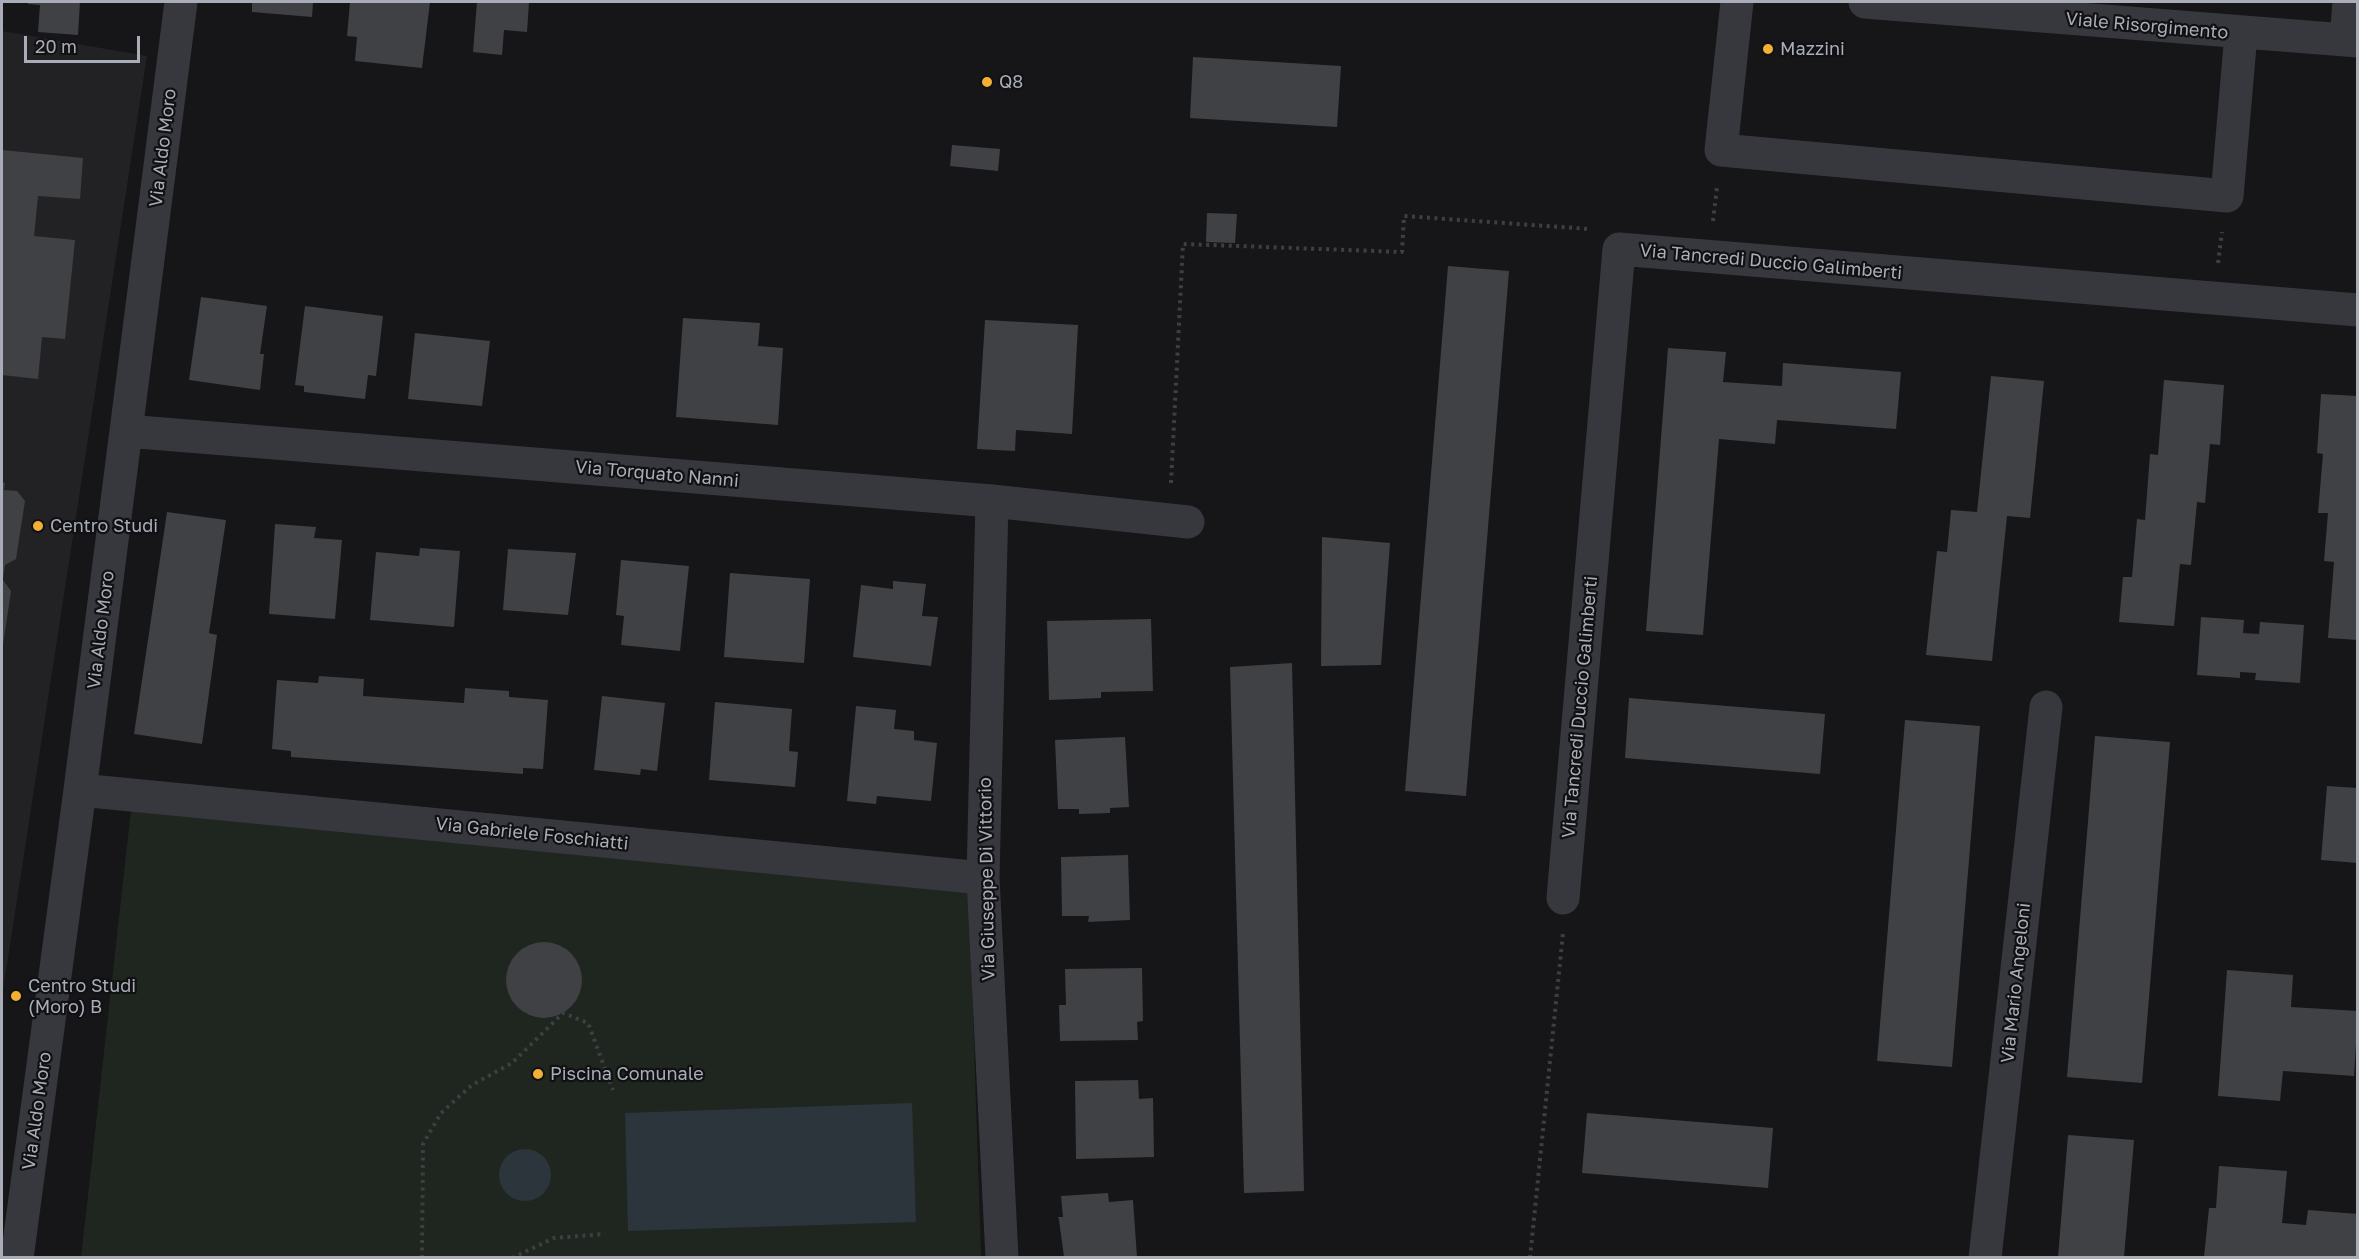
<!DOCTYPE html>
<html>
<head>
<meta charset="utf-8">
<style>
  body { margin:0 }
  #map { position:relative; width:2359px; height:1259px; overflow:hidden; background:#161618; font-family:"Golos Text",sans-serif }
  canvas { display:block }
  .frame { position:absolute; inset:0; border:3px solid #a8adb8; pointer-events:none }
  .scale { position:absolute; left:24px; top:36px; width:116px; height:27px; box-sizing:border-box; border:3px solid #a8adb8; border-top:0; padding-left:8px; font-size:18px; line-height:21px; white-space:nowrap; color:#a8adb8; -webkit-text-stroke:4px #111113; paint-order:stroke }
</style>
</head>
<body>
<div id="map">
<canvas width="2359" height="1259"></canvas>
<div class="frame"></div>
<div class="scale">20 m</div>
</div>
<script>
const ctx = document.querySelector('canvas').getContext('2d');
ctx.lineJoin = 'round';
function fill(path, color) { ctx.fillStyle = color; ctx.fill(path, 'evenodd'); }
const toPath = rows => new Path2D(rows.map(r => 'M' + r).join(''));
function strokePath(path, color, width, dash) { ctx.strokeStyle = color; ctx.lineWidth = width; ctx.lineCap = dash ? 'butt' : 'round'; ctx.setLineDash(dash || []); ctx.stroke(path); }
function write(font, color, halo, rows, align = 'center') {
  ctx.font = font + ' "Golos Text",sans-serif'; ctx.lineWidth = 4.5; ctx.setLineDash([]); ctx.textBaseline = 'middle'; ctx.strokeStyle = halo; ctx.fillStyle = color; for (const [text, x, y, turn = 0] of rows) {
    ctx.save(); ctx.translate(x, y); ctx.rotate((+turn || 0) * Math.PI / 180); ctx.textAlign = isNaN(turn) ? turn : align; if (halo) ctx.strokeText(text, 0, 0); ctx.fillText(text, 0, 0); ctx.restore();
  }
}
fill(toPath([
  [2,31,147,56,2,997]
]), '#222225');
fill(toPath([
  [131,810,969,890,981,1257,81,1258]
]), '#1e261f');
fill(toPath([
  [912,1103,916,1222,628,1231,625,1113],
  '499 1175a26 26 0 1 1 52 0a26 26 0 1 1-52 0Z'
]), '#2c353c');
fill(toPath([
  [28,2,80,2,78,35,38,32,40,5,28,4],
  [252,2,313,2,312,17,252,12],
  [350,2,430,2,422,68,355,61,357,37,347,36],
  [477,2,529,2,527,32,504,30,502,55,473,52],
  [1193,57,1341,66,1337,127,1190,118],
  [952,145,1000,149,998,171,950,166],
  [2,150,83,158,80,199,38,196,34,236,75,240,65,339,42,337,38,379,2,375],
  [1207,213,1237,214,1235,243,1206,242],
  [1448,266,1509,271,1466,796,1405,791],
  [201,297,267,306,260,354,264,354,260,390,189,380],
  [305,306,383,316,376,376,368,375,365,399,304,392,304,386,295,385],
  [683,318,760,323,758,346,783,348,778,425,676,417],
  [985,320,1078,325,1072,434,1016,430,1015,451,977,449],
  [415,333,490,341,482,406,408,399],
  [1668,348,1726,352,1723,382,1782,386,1783,363,1901,372,1896,429,1777,420,1775,444,1719,439,1703,635,1646,631],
  [1991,376,2044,381,2030,518,2007,516,1992,661,1926,655,1937,551,1947,552,1951,510,1977,512],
  [2164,380,2224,385,2220,445,2210,444,2205,503,2197,502,2191,565,2180,564,2174,626,2119,622,2123,577,2132,577,2137,519,2145,520,2150,454,2158,455],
  [2321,394,2358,396,2358,640,2328,638,2334,562,2324,561,2328,513,2318,513,2323,454,2317,453],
  [2,482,5,483,4,490,17,491,25,501,16,559,5,565,3,580,11,591,3,645],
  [167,512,226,520,209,633,217,635,202,744,134,734],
  [275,524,316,527,314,538,342,540,335,619,269,614],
  [1322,537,1390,543,1381,665,1321,666],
  [420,548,460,551,454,627,370,620,376,552,419,556],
  [508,549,576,553,568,615,503,610],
  [621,560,689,566,680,651,621,645,624,616,616,615],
  [730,573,810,579,804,663,724,657],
  [893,581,926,584,922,616,938,617,931,666,853,657,861,585,893,589],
  [2201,617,2244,620,2243,633,2259,634,2260,622,2304,625,2300,683,2255,680,2256,673,2240,672,2240,678,2197,675],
  [1151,619,1153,691,1101,692,1101,698,1049,700,1047,621],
  [1292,663,1304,1191,1244,1193,1230,667],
  [319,676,364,679,363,696,464,703,465,688,509,691,509,697,548,700,543,769,523,768,523,774,291,757,291,751,272,749,277,680,318,683],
  [602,696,665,703,657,771,641,769,640,775,594,770],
  [1629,698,1825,714,1820,774,1625,758],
  [715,702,792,709,789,751,798,752,795,787,709,780],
  [856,706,896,710,894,729,914,731,914,740,937,743,931,801,877,796,876,804,847,801],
  [1905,720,1980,726,1952,1067,1877,1061],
  [2095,736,2170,742,2142,1083,2067,1077],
  [1125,737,1129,807,1110,808,1110,813,1079,814,1079,809,1058,809,1055,740],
  [2327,786,2358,788,2358,863,2321,860],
  [1128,855,1130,920,1088,922,1089,916,1062,916,1061,857],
  '506 980a38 38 0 1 1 76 0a38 38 0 1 1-76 0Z',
  [1142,968,1143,1021,1137,1022,1138,1040,1060,1041,1059,1005,1066,1005,1065,969],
  [2227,970,2293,975,2291,1007,2358,1011,2354,1076,2283,1071,2280,1101,2218,1096],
  [1138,1080,1139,1099,1153,1098,1154,1157,1076,1159,1075,1081],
  [1587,1113,1773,1128,1768,1188,1582,1173],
  [2068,1135,2134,1140,2124,1257,2058,1257],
  [2219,1166,2287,1171,2282,1223,2306,1225,2308,1210,2358,1214,2358,1257,2204,1257,2209,1208,2216,1208],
  [1108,1193,1109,1202,1133,1200,1137,1257,1064,1257,1059,1220,1058,1217,1063,1217,1061,1196]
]), '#404145');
strokePath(toPath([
  [1713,221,1717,187],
  [2218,263,2222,232],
  [1171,483,1183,244,1402,252,1404,216,1589,229],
  [422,1258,423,1144,441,1113,472,1085,512,1063,563,1013,588,1023,613,1090],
  [512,1258,554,1238,605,1234],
  [1530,1258,1563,933]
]), '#3d3f44', 4, [3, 4.5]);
strokePath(toPath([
  [1737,2,1721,150,2227,196,2241,34],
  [1865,2,2358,41],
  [2346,40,2349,2],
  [126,431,992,501,1188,522],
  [992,501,983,878,1002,1258],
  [80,790,983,878],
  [1563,898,1619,249,2358,310],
  [17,1258,80,790,181,2],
  [1985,1258,2046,707]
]), '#37383d', 33);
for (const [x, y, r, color] of [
  [1768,49,6,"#f2b134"],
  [987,82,6,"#f2b134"],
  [38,526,6,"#f2b134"],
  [16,996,6,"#f2b134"],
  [538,1074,6,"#f2b134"]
]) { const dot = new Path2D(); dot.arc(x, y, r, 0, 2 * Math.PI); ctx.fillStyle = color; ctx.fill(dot); strokePath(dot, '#111113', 2); }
write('18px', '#a8adb8', '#111113', [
  ["Viale Risorgimento",2147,26,5],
  ["Via Aldo Moro",163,148,-83],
  ["Via Tancredi Duccio Galimberti",1771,262,5],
  ["Via Torquato Nanni",657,474,5],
  ["Via Aldo Moro",101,630,-83],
  ["Via Tancredi Duccio Galimberti",1580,707,-85],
  ["Via Gabriele Foschiatti",532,834,6],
  ["Via Giuseppe Di Vittorio",987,879,-91],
  ["Via Mario Angeloni",2016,983,-84],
  ["Via Aldo Moro",37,1111,-82]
]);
write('18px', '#a8adb8', '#111113', [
  ["Mazzini",1780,49],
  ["Q8",999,82],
  ["Centro Studi",50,526],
  ["Centro Studi",28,986],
  ["(Moro) B",28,1007],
  ["Piscina Comunale",550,1074]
], 'left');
</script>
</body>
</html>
